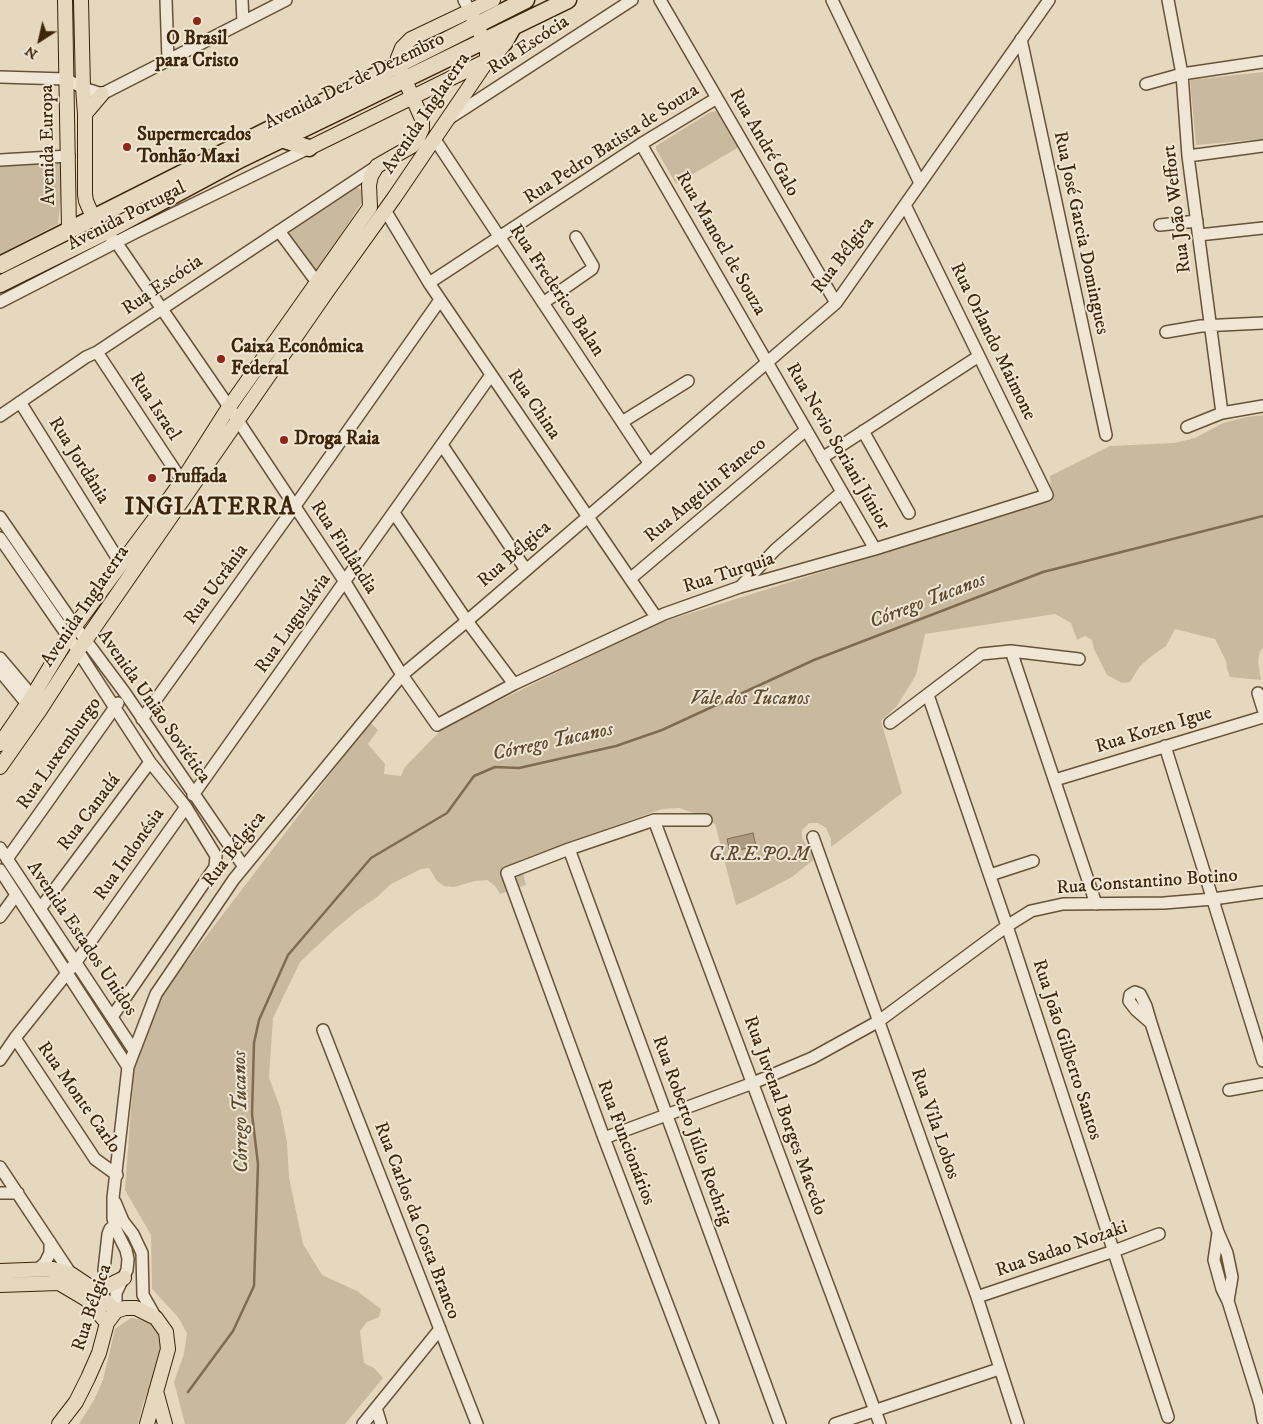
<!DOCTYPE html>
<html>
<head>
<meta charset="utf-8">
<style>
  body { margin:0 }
  #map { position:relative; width:1263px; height:1424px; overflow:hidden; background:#e6d8be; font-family:"IM FELL DW Pica",serif }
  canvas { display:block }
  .north { position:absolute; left:15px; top:15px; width:50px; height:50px; -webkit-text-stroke:4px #efe6d5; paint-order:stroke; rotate:215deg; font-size:14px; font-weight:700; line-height:20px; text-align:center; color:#3c2508 }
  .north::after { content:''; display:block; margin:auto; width:18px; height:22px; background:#3c2508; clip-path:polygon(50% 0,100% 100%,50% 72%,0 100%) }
</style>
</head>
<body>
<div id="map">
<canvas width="1263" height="1424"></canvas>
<div class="north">N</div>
</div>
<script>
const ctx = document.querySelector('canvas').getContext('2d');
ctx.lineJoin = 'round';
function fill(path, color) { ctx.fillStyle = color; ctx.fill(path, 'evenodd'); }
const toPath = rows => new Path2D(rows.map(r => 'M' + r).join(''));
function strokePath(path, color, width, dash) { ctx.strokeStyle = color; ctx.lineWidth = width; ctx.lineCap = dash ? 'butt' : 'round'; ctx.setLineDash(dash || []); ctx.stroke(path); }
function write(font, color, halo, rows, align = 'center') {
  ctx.font = font + ' "IM FELL DW Pica",serif'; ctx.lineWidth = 4; ctx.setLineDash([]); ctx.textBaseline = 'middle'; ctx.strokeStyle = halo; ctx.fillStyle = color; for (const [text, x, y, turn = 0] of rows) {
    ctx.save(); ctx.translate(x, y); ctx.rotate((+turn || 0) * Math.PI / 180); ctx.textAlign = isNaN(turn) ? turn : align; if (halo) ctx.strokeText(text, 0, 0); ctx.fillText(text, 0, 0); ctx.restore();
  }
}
fill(toPath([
  [1263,72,1263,139,1196,145,1190,80],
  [715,111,721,115,739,147,676,184,656,149,656,146,709,113],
  [65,159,58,224,0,254,0,164],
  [356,187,362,190,364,199,317,271,286,234],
  [1263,415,1263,648,1260,651,1258,661,1261,680,1230,677,1227,669,1226,661,1215,639,1175,629,1166,646,1153,655,1140,666,1130,682,1122,683,1107,675,1094,649,1092,640,1085,636,1077,640,1071,623,1055,614,925,634,916,675,897,706,881,721,902,793,831,847,831,839,826,828,818,823,809,823,802,830,802,838,808,848,817,857,792,877,750,899,736,905,715,824,694,813,679,808,662,809,520,860,526,885,500,894,495,886,487,880,475,881,454,887,444,886,437,881,429,868,421,869,391,884,377,897,358,910,334,930,300,962,273,1018,269,1078,280,1107,287,1142,289,1178,303,1244,322,1275,357,1291,381,1309,379,1317,367,1322,360,1331,364,1363,374,1368,383,1378,345,1424,185,1424,174,1382,184,1354,187,1333,178,1317,152,1289,151,1235,125,1190,134,1068,162,994,370,722,378,730,368,744,385,764,384,774,401,776,405,767,443,728,656,624,1052,500,1050,476,1110,446,1174,443,1195,438,1223,423,1247,417],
  [131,1318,151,1321,165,1337,156,1375,143,1403,138,1424,79,1424,94,1400,103,1380,115,1329]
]), '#c9ba9f');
const water = toPath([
  [753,833,756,846,730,852,727,839,753,833]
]);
fill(water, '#ac9b80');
strokePath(water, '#7f6c50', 1);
strokePath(toPath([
  [188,1392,233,1331,254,1286,258,1164,252,1114,254,1043,259,1020,288,955,371,858,447,813,474,776,495,767,519,768,616,746,662,730,814,660,1043,572,1263,516]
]), '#7f6c50', 2.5);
const minor = toPath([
  [166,0,168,60],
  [242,0,243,22],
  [464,0,470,11],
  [660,0,836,303],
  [832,0,920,183],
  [1168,0,1182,74,1188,156,1222,413],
  [1021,39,1106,435],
  [0,77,66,79,83,88,102,94,286,0],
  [1146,84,1182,74,1263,62],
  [450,118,632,0],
  [434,138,649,463],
  [641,144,875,549],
  [1188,156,1263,146],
  [0,160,69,156],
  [385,210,429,283,656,617],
  [93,217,105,232,116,242,223,398,345,582,402,675,437,725,514,684,664,614,740,587,875,549,1047,495,905,205],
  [1160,225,1197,221],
  [279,231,313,277,323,286],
  [1199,235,1263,228],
  [429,283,641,144,717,98],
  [0,302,134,233,309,148],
  [543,303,592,269,593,266,576,237],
  [1166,332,1201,326,1263,323],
  [97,352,182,481],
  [20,402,121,564],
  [0,416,86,357,97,352,377,166],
  [622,422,688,381],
  [1187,427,1222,413,1263,406],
  [863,431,909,513],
  [442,445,526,570],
  [822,458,979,356],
  [394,513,467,621,514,684],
  [0,517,75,626,125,693,244,867],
  [0,538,78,651,150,762,186,807,216,856,215,867,112,1017],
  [630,579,806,430],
  [741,586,775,550,842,492],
  [1011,651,1096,904],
  [0,658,38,703],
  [0,671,32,710],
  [1258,693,1263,709],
  [928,695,1007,926,1168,1417],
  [142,719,295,506,440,300],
  [890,723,981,654,1011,651,1079,659],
  [1165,746,1263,1061],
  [1055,780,1263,717],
  [193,795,491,375],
  [654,820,880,1424],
  [706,820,654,820,569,849,507,873,604,1138,713,1424],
  [813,837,977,1297,1018,1424],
  [0,848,133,1049],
  [569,849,780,1424],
  [7,859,118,703],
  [0,870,128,1067],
  [990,875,1033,861],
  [40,909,150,762],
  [0,917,16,895],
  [1151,1023,1136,1010,1129,1001,1130,995,1135,992,1140,994,1146,1006,1151,1023,1218,1232,1227,1253,1232,1277,1228,1301],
  [323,1030,477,1424],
  [15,1038,95,1159,117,1175],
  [0,1060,15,1038,76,962,186,807],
  [1229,1090,1263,1084],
  [604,1138,753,1083,812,1058,879,1021,1007,926,1031,911,1063,904,1164,903,1213,899,1263,892],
  [0,1167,71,1274],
  [0,1193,18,1193],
  [115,1202,123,1221,133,1234,142,1253,143,1295,156,1318],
  [1218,1233,1214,1260,1222,1289,1228,1301,1260,1404,1263,1420],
  [37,1270,45,1263,50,1253,50,1242],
  [104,1270,108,1234,110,1229,114,1226],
  [977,1297,1114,1251,1159,1234],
  [116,1311,116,1293,127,1270,128,1259,126,1250,115,1228,113,1218,113,1198,128,1067,156,994,234,879,402,675,467,621,836,303,1049,0],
  [376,1408,381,1424],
  [363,1424,440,1329],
  [835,1424,999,1369]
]);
const major = toPath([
  [65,0,69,229],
  [81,0,83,88,85,114,85,194,86,201,93,217],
  [85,114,102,94],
  [309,148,486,61],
  [0,744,32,697,75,626,159,513,182,481,229,407,368,210,370,207,369,185,371,176,377,166,412,146,418,138,422,129,422,119,398,64,398,58,402,48,411,39,493,0],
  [0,767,40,710,78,651,328,290,394,198,487,61,487,48,472,15],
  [0,1271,53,1269,71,1274,92,1288,116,1311],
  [0,1285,59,1283,86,1299,107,1323],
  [92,1288,104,1288,124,1278],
  [116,1311,125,1308,136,1308,156,1318,166,1332,168,1349,147,1424],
  [156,1391,165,1424],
  [59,1424,76,1402,88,1378,99,1353,107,1323,116,1311]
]);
const highway = toPath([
  [487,61,494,55,504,43,513,27],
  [281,139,309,148],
  [0,265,526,0],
  [0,284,105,232,241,159,568,0]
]);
strokePath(minor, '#665236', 14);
strokePath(major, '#3c2508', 16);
strokePath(highway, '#3c2508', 19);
strokePath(minor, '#efe6d5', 11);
strokePath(major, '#e6d8be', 14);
strokePath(highway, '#e6d8be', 16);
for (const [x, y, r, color] of [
  [197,21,5,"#8f2418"],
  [127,147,5,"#8f2418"],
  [221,359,5,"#8f2418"],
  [284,440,5,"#8f2418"],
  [152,478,5,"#8f2418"]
]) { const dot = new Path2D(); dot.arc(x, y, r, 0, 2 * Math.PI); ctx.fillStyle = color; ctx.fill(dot); strokePath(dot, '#efe6d5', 2); }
write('bold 19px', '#3c2508', '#efe6d5', [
  ["O Brasil",197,40,"center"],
  ["para Cristo",197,62,"center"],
  ["Supermercados",137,136],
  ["Tonhão Maxi",137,158],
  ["Caixa Econômica",231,348],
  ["Federal",231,370],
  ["Droga Raia",294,440],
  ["Truffada",162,478]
], 'left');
write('19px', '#3c2508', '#efe6d5', [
  ["Rua Escócia",529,46,-33],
  ["Avenida Dez de Dezembro",355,82,-26],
  ["Avenida Inglaterra",427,114,-56],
  ["Rua André Galo",763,143,60],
  ["Avenida Europa",49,145,-91],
  ["Rua Pedro Batista de Souza",612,145,-33],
  ["Rua João Weffort",1178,209,-97],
  ["Avenida Portugal",127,217,-27],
  ["Rua José Garcia Domingues",1080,233,78],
  ["Rua Manoel de Souza",720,244,60],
  ["Rua Bélgica",844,256,-53],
  ["Rua Escócia",163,286,-34],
  ["Rua Frederico Balan",556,291,56],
  ["Rua Orlando Maimone",992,342,64],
  ["Rua China",533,405,56],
  ["Rua Israel",154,407,57],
  ["Rua Nevio Soriani Júnior",837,447,60],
  ["Rua Jordânia",78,461,58],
  ["Rua Angelin Faneco",706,491,-40],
  ["Rua Finlândia",343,548,57],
  ["Rua Bélgica",515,555,-41],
  ["Rua Turquia",729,574,-18],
  ["Rua Ucrânia",217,585,-54],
  ["Avenida Inglaterra",86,607,-56],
  ["Rua Luguslávia",294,624,-55],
  ["Avenida União Soviética",153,707,55],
  ["Rua Kozen Igue",1154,731,-17],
  ["Rua Luxemburgo",60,754,-55],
  ["Rua Canadá",90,813,-53],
  ["Rua Bélgica",235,850,-52],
  ["Rua Indonésia",130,855,-55],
  ["Rua Constantino Botino",1147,883,-4],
  ["Avenida Estados Unidos",81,939,56],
  ["Rua João Gilberto Santos",1066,1050,72],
  ["Rua Monte Carlo",78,1098,55],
  ["Rua Juvenal Borges Macedo",784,1116,70],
  ["Rua Vila Lobos",934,1124,71],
  ["Rua Roberto Júlio Roehrig",691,1131,70],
  ["Rua Funcionários",625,1143,69],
  ["Rua Carlos da Costa Branco",416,1221,69],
  ["Rua Sadao Nozaki",1062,1250,-19],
  ["Rua Bélgica",93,1308,-72]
]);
write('italic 19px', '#5f4a2e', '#efe6d5', [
  ["Vale dos Tucanos",750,700],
  ["G.R.E.PO.M",759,856]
]);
write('italic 20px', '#5e482c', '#efe6d5', [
  ["Córrego Tucanos",928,602,-21],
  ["Córrego Tucanos",553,743,-12],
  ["Córrego Tucanos",242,1112,-91]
]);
ctx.letterSpacing = '1px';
write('bold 24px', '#3c2508', '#efe6d5', [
  ["INGLATERRA",210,509]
]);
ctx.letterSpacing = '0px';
</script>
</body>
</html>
